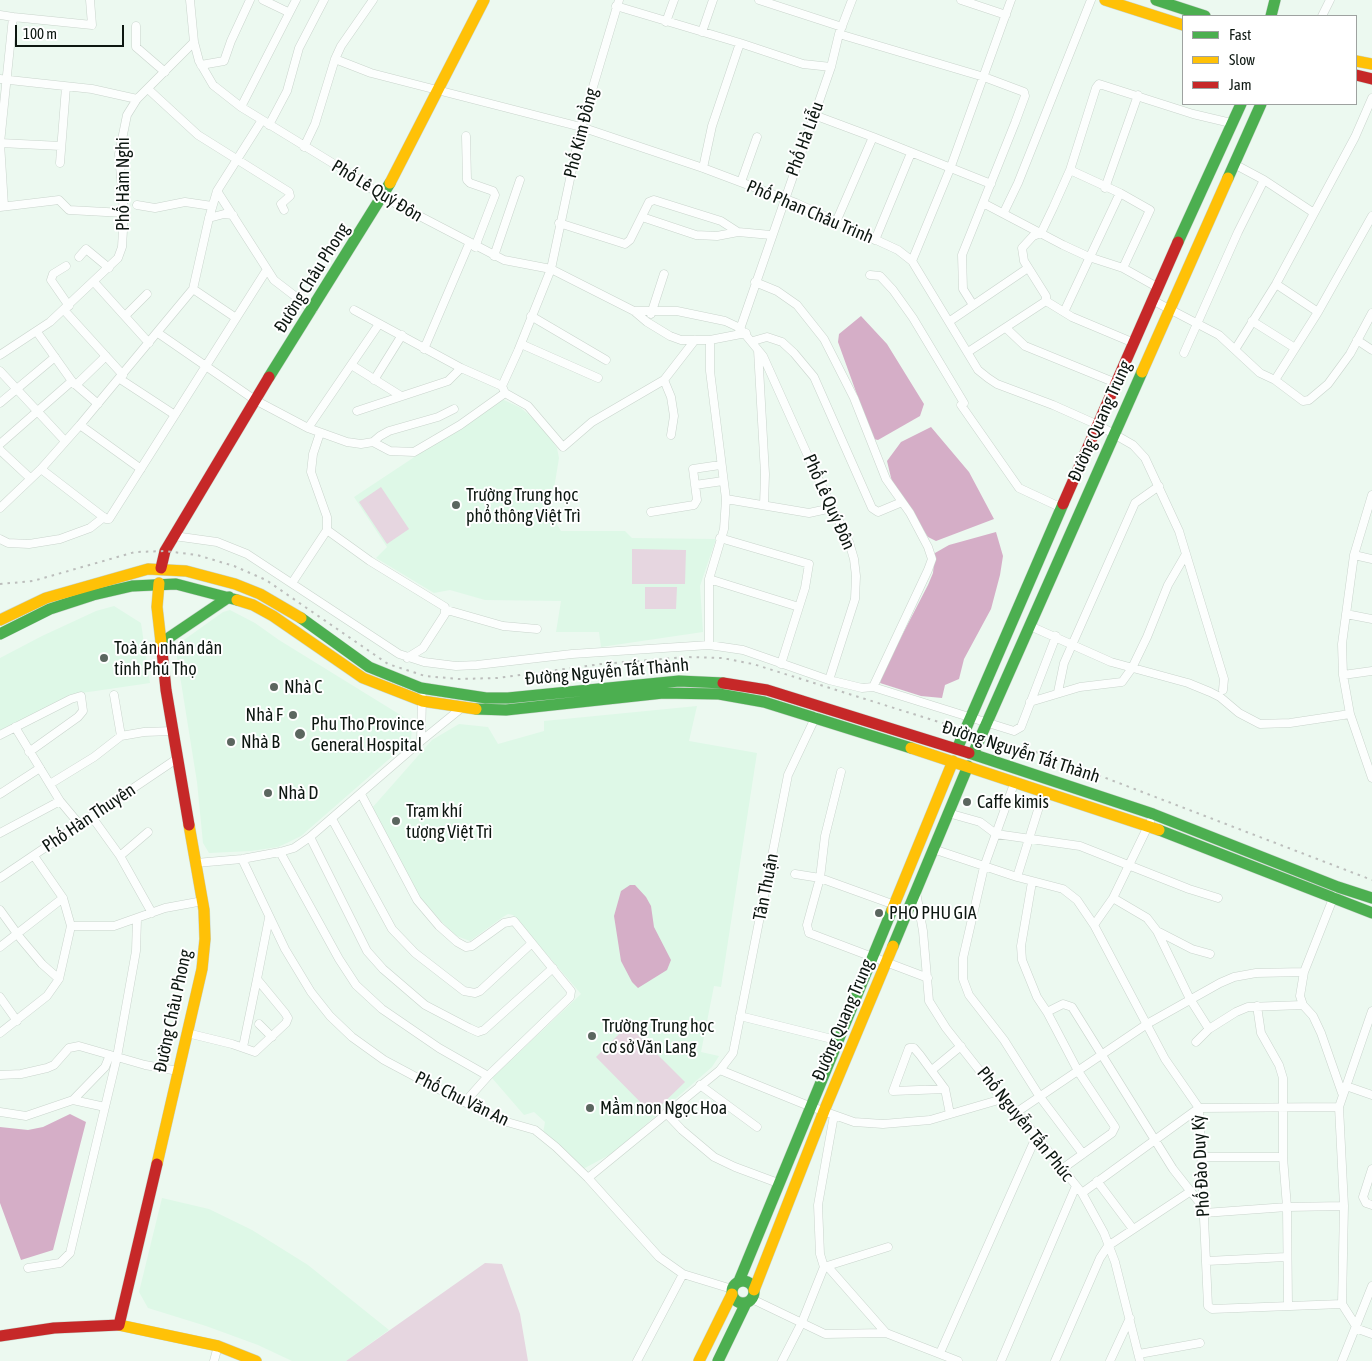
<!DOCTYPE html>
<html>
<head>
<meta charset="utf-8">
<style>
  body { margin:0 }
  #map { position:relative; width:1372px; height:1361px; overflow:hidden; background:#ecf9f0; font-family:"Asap Condensed",sans-serif }
  canvas { display:block }
  .legend { position:absolute; left:1182px; top:15px; width:175px; height:90px; box-sizing:border-box; background:#fff; border:1px solid #9ea2a0; margin:0; padding:6px 9px; list-style:none; font-size:15px; color:#0d1711 }
  .legend li { display:flex; align-items:center; gap:10px; height:25px }
  .legend b { width:25px; border:1px solid #9ea2a0 }
  .scale { position:absolute; left:15px; top:25px; width:109px; height:22px; box-sizing:border-box; border:2px solid #0d1711; border-top:0; padding-left:6px; font-size:15px; line-height:18px; white-space:nowrap; color:#0d1711; -webkit-text-stroke:4px #fff; paint-order:stroke }
</style>
</head>
<body>
<div id="map">
<canvas width="1372" height="1361"></canvas>
<ul class="legend">
<li><b style="height:6px;background:#4caf50"></b>Fast</li>
<li><b style="height:6px;background:#ffc107"></b>Slow</li>
<li><b style="height:6px;background:#c62828"></b>Jam</li>
</ul>
<div class="scale">100 m</div>
</div>
<script>
const ctx = document.querySelector('canvas').getContext('2d');
ctx.lineJoin = 'round';
function fill(path, color) { ctx.fillStyle = color; ctx.fill(path, 'evenodd'); }
const toPath = rows => new Path2D(rows.map(r => 'M' + r).join(''));
function strokePath(path, color, width, dash) { ctx.strokeStyle = color; ctx.lineWidth = width; ctx.lineCap = dash ? 'butt' : 'round'; ctx.setLineDash(dash || []); ctx.stroke(path); }
function write(font, color, halo, rows, align = 'center') {
  ctx.font = font + ' "Asap Condensed",sans-serif'; ctx.lineWidth = 4; ctx.setLineDash([]); ctx.textBaseline = 'middle'; ctx.strokeStyle = halo; ctx.fillStyle = color; for (const [text, x, y, turn = 0] of rows) {
    ctx.save(); ctx.translate(x, y); ctx.rotate((+turn || 0) * Math.PI / 180); ctx.textAlign = isNaN(turn) ? turn : align; if (halo) ctx.strokeText(text, 0, 0); ctx.fillText(text, 0, 0); ctx.restore();
  }
}
fill(toPath([
  [502,399,521,408,541,425,557,448,559,458,550,513,561,531,625,531,632,538,716,539,700,586,703,632,601,647,599,632,556,632,561,601,485,600,450,590,434,593,376,558,387,547,354,497],
  [114,606,141,623,150,683,75,694,0,732,0,658,42,636,96,611],
  [230,610,255,623,279,640,407,719,412,728,411,740,301,836,289,842,278,847,251,851,209,853,203,843,197,782,176,651,181,642,223,612],
  [697,706,689,741,757,753,721,987,714,986,701,1052,719,1056,712,1067,613,1153,583,1169,543,1133,545,1122,534,1112,524,1115,492,1078,581,994,513,915,508,914,503,917,470,941,454,935,420,898,372,808,432,740,459,724,488,727,498,744,544,731,544,721],
  [162,1198,209,1209,252,1230,308,1265,389,1330,346,1361,292,1361,258,1345,206,1326,148,1308,139,1292]
]), '#def8e7');
fill(toPath([
  [381,487,409,529,387,544,359,502],
  [632,549,686,550,685,584,632,584],
  [645,587,677,587,676,609,645,609],
  [628,1025,685,1082,652,1114,596,1057],
  [485,1263,502,1264,520,1314,528,1361,346,1361]
]), '#e6d6e0');
fill(toPath([
  [861,316,887,344,924,404,920,416,878,440,873,439,838,342,839,334],
  [931,427,969,472,994,519,936,541,928,537,893,486,887,461,901,442],
  [996,532,1003,556,1000,575,991,609,964,659,959,679,945,685,942,698,921,696,880,683,883,672,928,585,933,573,935,553,949,545],
  [630,885,635,885,646,897,651,906,654,927,671,960,667,970,638,988,632,982,621,961,614,916,621,891],
  [70,1114,86,1122,53,1250,21,1260,0,1203,0,1127,28,1130,43,1127]
]), '#d5aec7');
const street = toPath([
  [190,0,194,42,199,61,213,85,241,107,352,175,383,197,504,260,551,269,634,311,647,322,670,336,681,340,710,340,746,333],
  [263,0,288,12],
  [759,0,842,27],
  [961,0,1006,15],
  [616,6,740,43,803,64,831,67],
  [0,15,13,17],
  [1322,16,1330,0],
  [666,22,674,0],
  [136,26,136,47,165,72],
  [702,32,713,0],
  [839,34,984,77,1024,92,1025,96,1015,123,962,255,963,289,973,305],
  [335,59,371,73,581,127,703,168,796,203,898,250,912,261,978,370,988,378,997,384,1053,405,1098,425,1133,445,1145,458,1179,531,1224,679,1223,690],
  [201,65,224,61,231,41,250,0],
  [0,79,92,89,137,99],
  [148,89,198,135,289,192,290,196,281,204,284,210],
  [241,107,296,0],
  [814,115,873,137],
  [269,125,287,91,299,48,324,0],
  [466,136,467,180,470,183,493,191,495,195,475,247],
  [0,143,4,206],
  [61,146,0,143,13,17,92,25,90,0],
  [304,147,315,124,335,59,341,46,373,0],
  [60,163,66,87],
  [1234,164,1264,180],
  [703,168,712,126,740,43],
  [1070,170,1120,193,1150,210,1123,268],
  [741,182,757,137],
  [1105,188,1138,95],
  [217,191,274,280,313,310],
  [983,203,1063,245,1089,257,1123,268,1157,287],
  [137,205,155,208,185,202,212,206],
  [0,207,59,200,69,210,124,213],
  [1004,212,1018,183,1091,0],
  [642,217,696,235,717,236,738,232,771,235],
  [209,218,224,214,233,215],
  [836,222,873,137,991,184],
  [559,223,625,244,630,240,649,202,654,200,721,221,738,232],
  [875,240,911,153],
  [494,256,520,180],
  [79,257,86,249,109,268],
  [912,261,950,169,1011,0],
  [66,266,53,274,51,280,69,306],
  [870,275,880,276,893,290,913,318,964,403],
  [94,282,149,343],
  [755,282,777,291,797,305,824,339,854,398,886,479,910,513,928,547,932,559,928,570,873,687],
  [1276,284,1318,312],
  [193,289,236,318],
  [1152,300,1219,335,1260,373,1275,380,1303,401,1309,400,1328,384,1350,354,1372,313],
  [64,310,123,375],
  [354,310,461,368,502,386,505,393,528,406,563,447,592,422,664,380,695,340],
  [634,311,677,311,725,321,740,328,763,356,817,476,849,542,854,559,856,576,855,599,829,680],
  [1064,312,1120,193],
  [651,314,664,274],
  [125,316,147,294],
  [531,316,606,360],
  [950,321,1028,268],
  [1252,321,1295,348],
  [1006,328,1025,346,1116,383],
  [37,332,74,384],
  [739,332,831,67,839,34,852,0],
  [158,333,255,400,308,428,347,442,361,444,373,442,380,436,389,431,438,417,454,409],
  [1357,340,1372,350],
  [753,341,767,337,782,342,794,353,814,377,872,508,878,512,902,502],
  [1134,343,1072,317,1046,301,1046,296,1024,261,1022,248,1033,236,1041,233,1053,208,1070,170,1096,88,1099,84,1193,114,1231,123],
  [521,344,598,378],
  [1236,348,1276,284,1355,137,1372,98],
  [424,349,469,244],
  [758,350,765,474,764,505],
  [968,352,1046,301],
  [1184,353,1238,232,1264,180,1314,213],
  [0,355,50,322,118,258,122,247,124,213,119,154,127,115,137,99,194,42],
  [353,366,401,396],
  [0,371,65,441],
  [120,379,175,415],
  [374,380,402,335],
  [664,380,671,397,674,416,671,435],
  [1275,380,1318,312,1372,216],
  [502,386,518,351,551,269,581,127,619,0],
  [0,403,55,357],
  [98,404,76,385,106,356],
  [961,405,1019,488,1062,508],
  [357,411,448,381,461,368],
  [80,425,141,469],
  [308,428,379,324],
  [373,442,390,451,414,452,460,425,505,393],
  [0,444,72,381],
  [0,450,30,478],
  [41,469,106,519,109,519,266,271],
  [695,485,723,481],
  [1372,495,1354,555,1342,644,1343,675,1350,714,1372,778],
  [726,499,809,513,832,508],
  [0,508,41,469,80,425,193,289,209,218,217,191,262,120],
  [651,512,694,505,697,500,693,469,720,465],
  [327,530,370,561,445,607,445,614,423,648,407,658],
  [174,536,217,542,247,554,399,654,424,662,456,666,477,665,572,654,709,645,743,650,829,680,862,688,873,687,1014,731,1021,727,1056,636],
  [720,538,809,564,805,588,781,664],
  [0,539,8,543,29,544,60,539,90,528,104,517],
  [1354,555,1372,559],
  [709,579,799,607],
  [292,583,327,530,327,517,311,472,313,454,320,433],
  [447,610,503,626,537,629],
  [1346,614,1372,619],
  [1030,626,1111,662,1188,683,1210,692,1220,697,1239,713,1260,724,1290,723,1350,714],
  [709,645,709,579,724,529,726,499,710,371,710,340],
  [1343,675,1372,671],
  [1058,692,1064,663,1135,503,1159,486],
  [114,695,121,736],
  [1030,702,1080,687,1122,682,1132,668,1147,637,1168,585,1186,554],
  [15,727,60,801,80,825],
  [0,735,71,699,81,696,83,711,78,717,29,752],
  [421,741,464,706],
  [841,772,825,836,820,878,807,925,809,933,928,978],
  [1015,781,984,867,963,958,963,979,969,995,1004,1040,1040,1097,1083,1154],
  [50,784,94,757,121,736,144,732,173,731],
  [0,794,40,768],
  [361,794,417,900,439,926,457,942,466,947,472,946,504,923,514,921,571,991,570,997,488,1076,465,1102],
  [948,813,980,822,996,834,1080,846,1189,889,1218,898],
  [92,817,120,856,152,913],
  [332,819,392,929,415,953,464,991,475,993,480,991,532,943],
  [1150,822,1113,898,1094,925,1165,1059,1199,1108,1208,1306,1212,1309,1342,1304],
  [0,833,60,801],
  [310,837,367,951,383,969,425,1005,469,1028,478,1032,484,1030,553,968],
  [933,849,1017,877,1063,889,1077,900,1094,925],
  [280,852,339,959,356,985,382,1009,439,1048,488,1076],
  [34,856,63,898,71,926],
  [120,856,148,832],
  [242,859,285,949,311,992,330,1016,352,1037,384,1060,444,1092,500,1120,535,1130,556,1147,588,1178,659,1257,683,1274,732,1289],
  [196,863,242,859,280,852,294,848,310,837,421,741,422,697],
  [795,874,820,878,892,904],
  [1017,877,1044,791],
  [0,878,178,758],
  [1032,882,1021,946,1022,960,1037,997,1047,1012,1063,1004,1072,1007,1173,1169,1203,1207],
  [916,892,923,931,929,1001,946,1028,1002,1099,1017,1112,1082,1193,1104,1233,1115,1262,1140,1361],
  [1334,896,1304,972,1300,996,1303,1005,1313,1016,1321,1033,1342,1093],
  [1113,898,1147,918,1157,931,1190,999,1209,1029,1236,1012,1248,1007,1303,1005],
  [0,910,21,939,42,964,59,979],
  [1159,932,1192,949,1210,954],
  [0,947,63,898],
  [0,997,17,1021],
  [1257,1006,1261,1033,1279,1065,1283,1078,1283,1157,1287,1207,1288,1306],
  [1047,1012,1078,1071,1115,1127,1112,1133,1062,1169],
  [740,1016,836,1040],
  [259,1024,272,1037],
  [0,1033,47,996,59,979,71,926,114,926,165,908,203,901],
  [187,1033,232,1044,255,1052,286,1023,288,1018,285,1013,257,979,269,918],
  [1196,1042,1209,1029],
  [243,1047,257,979],
  [720,1070,733,1053,788,775,816,716],
  [932,1070,961,1046],
  [0,1075,21,1074,47,1068,54,1065,69,1048,79,1046,145,1065,178,1071],
  [700,1085,757,1127],
  [1346,1086,1372,1095],
  [945,1089,893,1091,909,1048,914,1048,920,1055,945,1089,950,1114],
  [73,1100,105,1107],
  [0,1112,26,1116,73,1100,105,1067,110,1055],
  [1017,1112,1147,1024,1220,983,1234,977,1256,973,1304,972],
  [666,1113,682,1130,714,1157,735,1167,778,1183],
  [1202,1157,1283,1157],
  [1372,1169,1363,1197,1366,1203,1372,1205],
  [588,1178,720,1070,809,1106,854,1122,883,1124,930,1120,1002,1099],
  [1097,1181,1133,1229],
  [1082,1193,1199,1108,1339,1107],
  [1204,1213,1287,1207,1344,1206],
  [1207,1261,1286,1257],
  [824,1267,888,1247],
  [828,1267,886,1333],
  [28,1268,60,1263,70,1253,117,1057,136,951,137,919],
  [1372,1286,1356,1326,1358,1329,1372,1334],
  [752,1299,825,1334,886,1333,958,1361],
  [940,1353,1036,1137],
  [1139,1354,1200,1343],
  [214,1361,218,1346],
  [637,1361,683,1274],
  [782,1361,802,1322,824,1267,820,1254,818,1205,834,1115],
  [1001,1361,1076,1186],
  [1055,1361,1100,1258,1108,1246,1191,1191],
  [1110,1361,1130,1318],
  [1342,1361,1356,1326,1342,1304,1344,1206,1339,1107,1372,1011]
]);
const fast = toPath([
  [1156,0,1205,16],
  [1271,16,1275,0],
  [1228,178,1261,104],
  [1178,242,1241,104],
  [269,377,390,183],
  [301,618,369,667,421,688,486,698,508,698,679,681,723,683],
  [0,634,50,609,93,595,132,586,176,584,237,600],
  [161,643,229,597],
  [476,709,506,710,663,693,719,694,764,702,911,748],
  [957,749,1063,504],
  [969,753,1153,814,1338,887,1372,898],
  [973,754,1142,372],
  [1159,830,1372,913],
  [893,946,968,766],
  '732 1292a11 11 0 1 1 22 0a11 11 0 1 1-22 0Z',
  [739,1281,892,910],
  [718,1361,746,1303]
]);
const slow = toPath([
  [1105,0,1183,25],
  [1356,61,1372,64],
  [390,183,484,0],
  [1142,372,1228,178],
  [159,583,157,607,162,651],
  [237,600,253,605,273,616,363,678,422,701,476,709],
  [0,620,46,598,148,569,186,571,235,584,260,594,301,618],
  [911,748,1159,830],
  [892,910,953,761],
  [157,1164,202,969,205,939,204,910,189,825],
  [754,1290,824,1111,893,946],
  [119,1325,218,1346,256,1361],
  [699,1361,732,1294]
]);
const jam = toPath([
  [1356,75,1372,79],
  [1063,504,1178,242],
  [161,568,165,551,269,377],
  [162,651,166,690,189,825],
  [723,683,767,690,969,753],
  [0,1336,54,1328,119,1325,157,1164]
]);
strokePath(street, '#c9d4cc', 9);
strokePath(fast, '#c9d4cc', 12);
strokePath(slow, '#c9d4cc', 12);
strokePath(jam, '#c9d4cc', 12);
strokePath(street, '#fcfefd', 8);
strokePath(fast, '#4caf50', 11);
strokePath(slow, '#ffc107', 11);
strokePath(jam, '#c62828', 11);
strokePath(toPath([
  [0,584,33,581,135,552,165,551,197,555,234,566,266,580,388,664,425,676,459,679,497,678,602,664,687,657,722,658,753,664,1051,757,1372,880]
]), '#bcbebc', 2, [2.5, 5]);
for (const [x, y, r, color] of [
  [456,505,5,"#5b665f"],
  [104,658,5,"#5b665f"],
  [274,687,5,"#5b665f"],
  [293,715,5,"#5b665f"],
  [300,734,6,"#5b665f"],
  [231,742,5,"#5b665f"],
  [268,793,5,"#5b665f"],
  [967,802,5,"#5b665f"],
  [396,821,5,"#5b665f"],
  [879,913,5,"#5b665f"],
  [592,1036,5,"#5b665f"],
  [590,1108,5,"#5b665f"]
]) { const dot = new Path2D(); dot.arc(x, y, r, 0, 2 * Math.PI); ctx.fillStyle = color; ctx.fill(dot); strokePath(dot, '#fff', 2); }
write('18px', '#0d1711', '#fff', [
  ["Phố Kim Đồng",581,133,-76],
  ["Phố Hà Liễu",805,139,-70],
  ["Phố Hàm Nghi",123,184,-90],
  ["Phố Lê Quý Đôn",377,191,31],
  ["Phố Phan Châu Trinh",810,212,23],
  ["Đường Châu Phong",312,278,-58],
  ["Đường Quang Trung",1100,421,-66],
  ["Phố Lê Quý Đôn",829,502,66],
  ["Đường Nguyễn Tất Thành",607,672,-5],
  ["Đường Nguyễn Tất Thành",1021,752,18],
  ["Phố Hàn Thuyên",89,818,-34],
  ["Tân Thuận",766,887,-79],
  ["Đường Châu Phong",173,1011,-78],
  ["Đường Quang Trung",843,1020,-67],
  ["Phố Chu Văn An",462,1099,26],
  ["Phố Nguyễn Tấn Phúc",1025,1124,51],
  ["Phố Đào Duy Kỳ",1201,1166,-93]
]);
write('18px', '#0d1711', '#fff', [
  ["Trường Trung học",466,495],
  ["phổ thông Việt Trì",466,516],
  ["Toà án nhân dân",114,648],
  ["tỉnh Phú Thọ",114,669],
  ["Nhà C",284,687],
  ["Nhà F",283,715,"right"],
  ["Phu Tho Province",311,724],
  ["General Hospital",311,745],
  ["Nhà B",241,742],
  ["Nhà D",278,793],
  ["Caffe kimis",977,802],
  ["Trạm khí",406,811],
  ["tượng Việt Trì",406,832],
  ["PHO PHU GIA",889,913],
  ["Trường Trung học",602,1026],
  ["cơ sở Văn Lang",602,1047],
  ["Mầm non Ngọc Hoa",600,1108]
], 'left');
</script>
</body>
</html>
